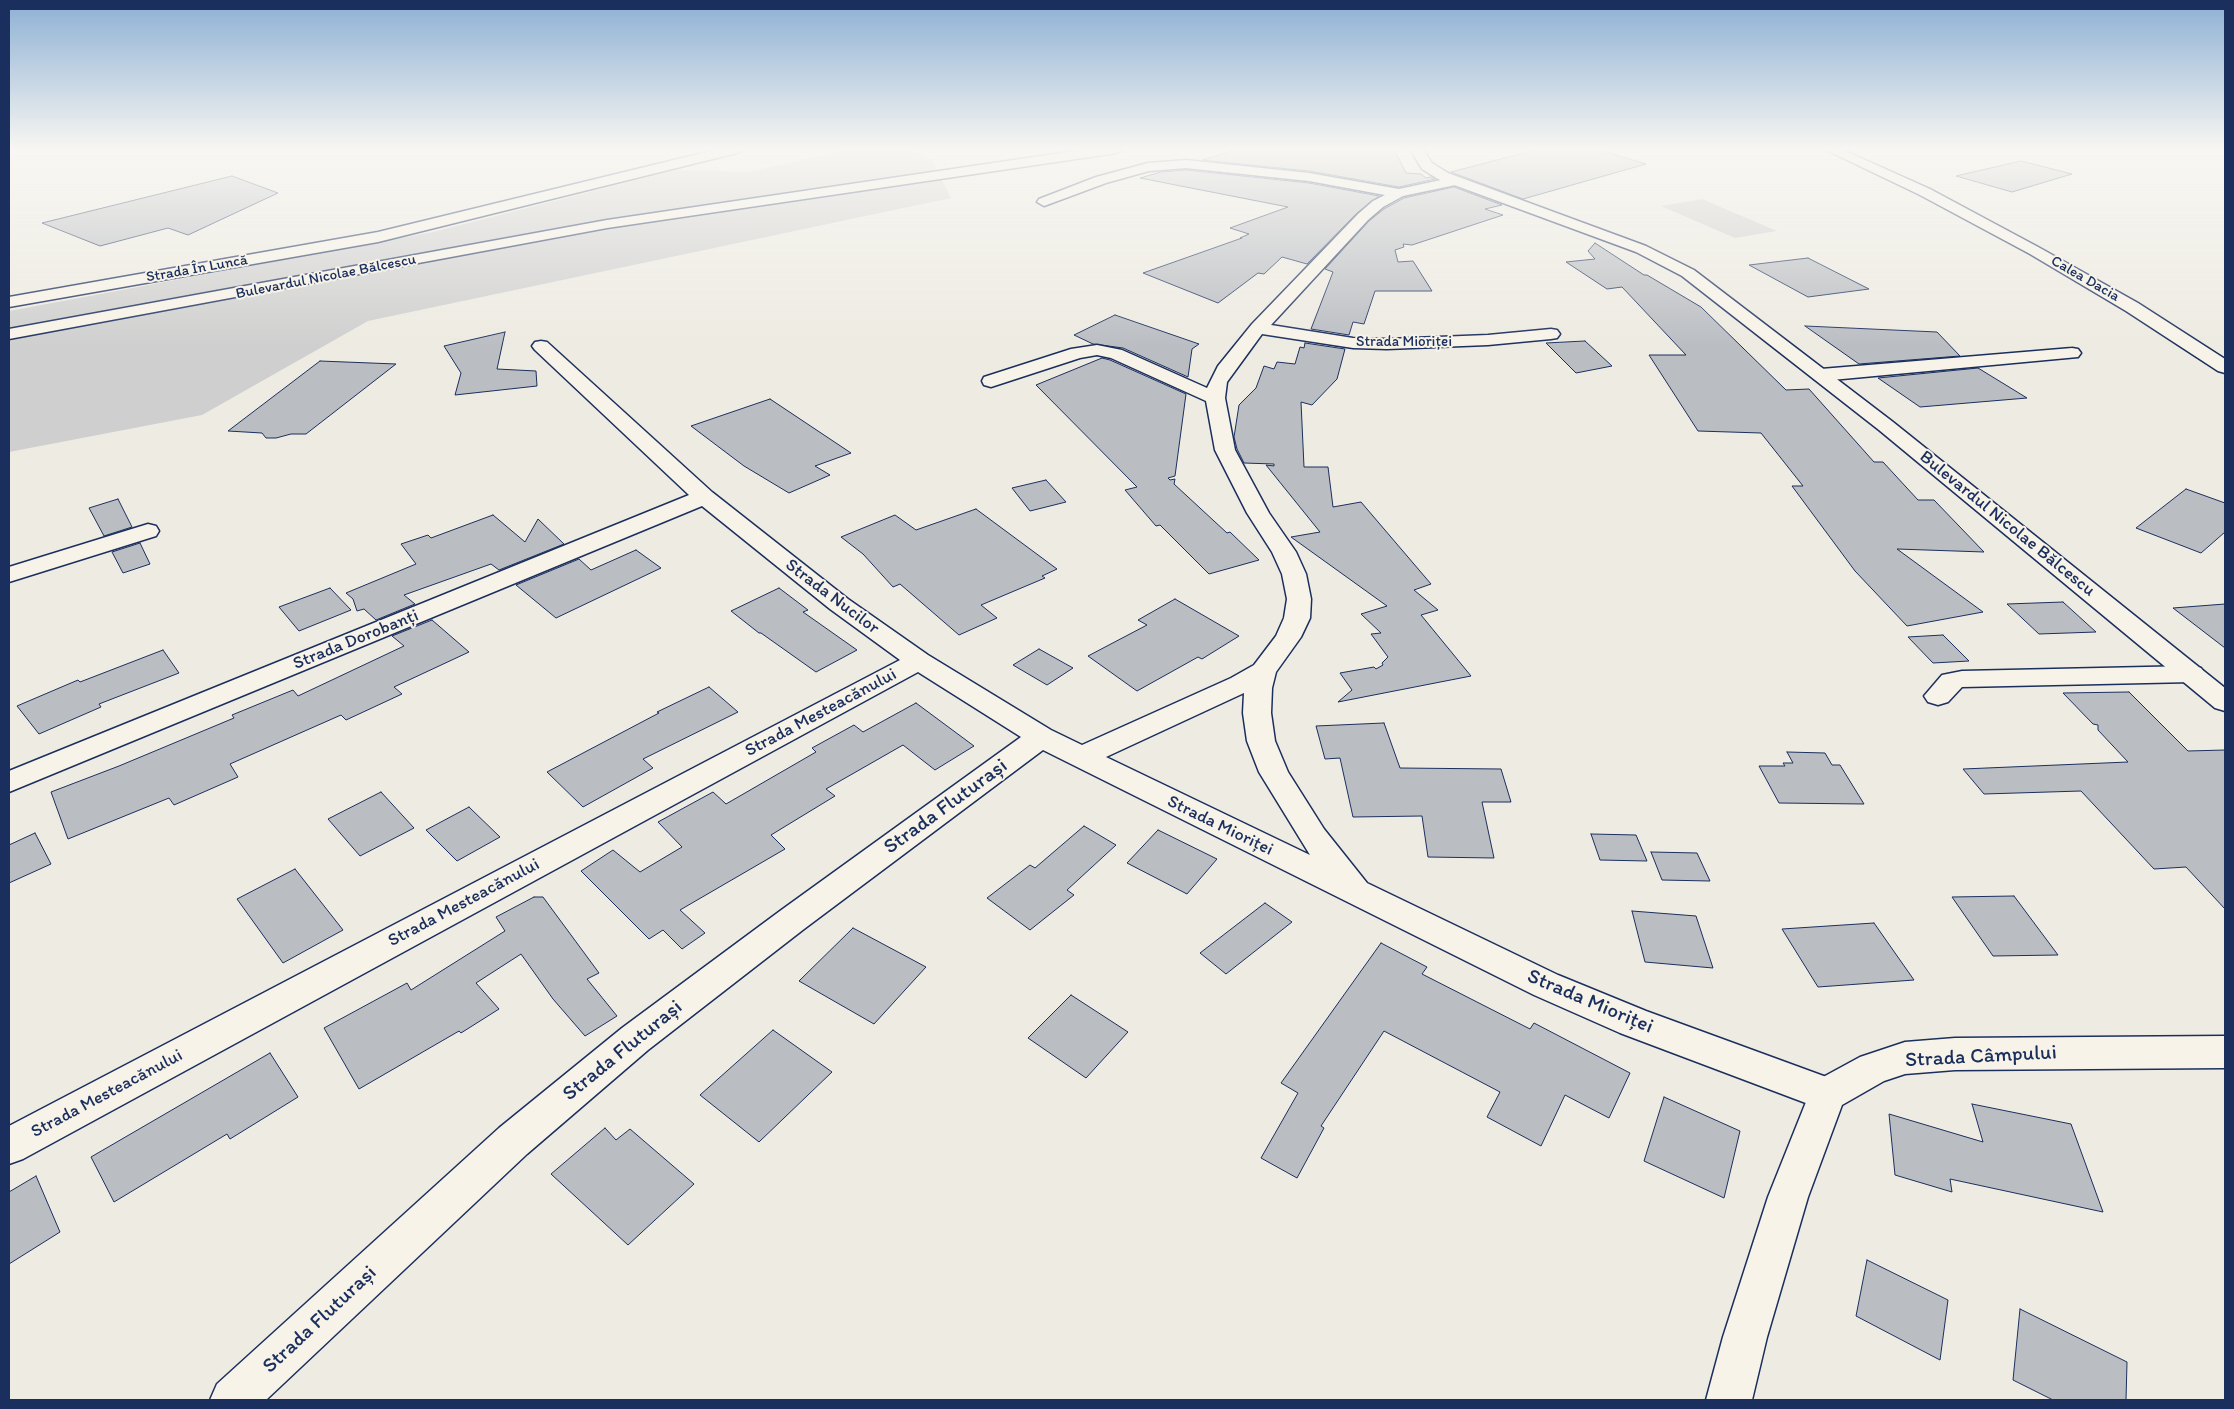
<!DOCTYPE html>
<html>
<head>
<meta charset="utf-8">
<style>
  body { margin:0 }
  #map { position:relative; width:2234px; height:1409px; overflow:hidden; background:#eeebe2; font-family:Itim,sans-serif }
  canvas { display:block }
  .frame { position:absolute; inset:0; border:10px solid #1b2f5e; pointer-events:none }
</style>
</head>
<body>
<div id="map">
<canvas width="2234" height="1409"></canvas>
<div class="frame"></div>
</div>
<script>
const ctx = document.querySelector('canvas').getContext('2d');
ctx.lineJoin = 'round';
function fill(path, color) { ctx.fillStyle = color; ctx.fill(path, 'evenodd'); }
const toPath = rows => new Path2D(rows.map(r => 'M' + r).join(''));
function strokePath(path, color, width, dash) { ctx.strokeStyle = color; ctx.lineWidth = width; ctx.lineCap = dash ? 'butt' : 'round'; ctx.setLineDash(dash || []); ctx.stroke(path); }
function write(font, color, halo, rows, align = 'center') {
  ctx.font = font + ' Itim,sans-serif'; ctx.lineWidth = 4; ctx.setLineDash([]); ctx.textBaseline = 'middle'; ctx.strokeStyle = halo; ctx.fillStyle = color; for (const [text, x, y, turn = 0] of rows) {
    ctx.save(); ctx.translate(x, y); ctx.rotate((+turn || 0) * Math.PI / 180); ctx.textAlign = isNaN(turn) ? turn : align; if (halo) ctx.strokeText(text, 0, 0); ctx.fillText(text, 0, 0); ctx.restore();
  }
}
fill(toPath([
  [850,149,908,149,931,159,951,198,368,321,202,415,9,452,9,311,433,232,675,170,748,172],
  [1702,199,1777,231,1735,238,1661,206]
]), '#cfcfcf');
const building = toPath([
  [1238,149,1394,149,1406,173,1421,174,1426,178,1431,177,1435,179,1399,187,1309,171,1202,160,1238,149],
  [1539,149,1596,149,1646,164,1523,199,1451,172,1539,149],
  [2021,161,2072,174,2012,192,1956,176,2021,161],
  [1186,170,1309,183,1379,196,1357,213,1307,264,1282,257,1264,274,1258,273,1218,303,1143,273,1242,238,1240,238,1249,234,1230,228,1288,207,1140,178,1161,172,1186,170],
  [232,176,278,193,188,235,168,228,100,246,42,223,232,176],
  [1454,187,1502,205,1485,209,1503,215,1412,245,1403,244,1404,247,1395,250,1398,262,1413,261,1432,291,1375,291,1364,324,1353,322,1349,335,1311,329,1333,272,1325,269,1369,221,1384,209,1404,198,1454,187],
  [1595,243,1644,275,1647,275,1701,307,1786,390,1809,389,1874,462,1883,462,1918,500,1934,500,1984,552,1897,549,1983,612,1907,626,1855,571,1792,486,1803,486,1761,433,1698,431,1649,355,1686,355,1622,287,1607,289,1566,262,1595,259,1588,251,1595,243],
  [1808,258,1869,289,1808,297,1749,265,1808,258],
  [1115,315,1199,344,1192,349,1188,377,1123,348,1093,344,1074,335,1115,315],
  [1805,326,1937,332,1960,356,1859,364,1805,326],
  [505,332,497,369,536,371,537,386,455,395,461,373,444,346,505,332],
  [1585,341,1612,366,1576,373,1546,343,1585,341],
  [1305,343,1345,349,1337,379,1312,405,1301,402,1304,467,1328,467,1333,507,1361,502,1431,584,1414,590,1438,610,1421,615,1471,676,1338,702,1352,690,1340,673,1374,667,1376,669,1383,665,1382,663,1388,657,1371,634,1381,633,1361,614,1387,606,1291,537,1320,532,1266,465,1274,466,1274,464,1244,463,1237,449,1234,437,1239,405,1256,388,1264,366,1274,369,1277,362,1295,364,1300,347,1304,348,1305,343],
  [1102,358,1110,360,1186,394,1175,476,1168,478,1170,480,1175,479,1174,484,1227,533,1230,532,1259,560,1209,574,1160,525,1156,526,1125,490,1137,487,1036,385,1102,358],
  [320,361,396,364,306,434,291,434,276,438,266,438,262,433,228,431,320,361],
  [1978,368,2027,398,1920,407,1878,378,1978,368],
  [770,399,851,453,815,466,830,475,789,493,744,466,691,426,770,399],
  [1046,480,1066,502,1030,511,1012,488,1046,480],
  [2186,489,2225,503,2225,532,2201,553,2136,528,2186,489],
  [118,499,132,527,104,536,89,508,118,499],
  [976,509,1057,569,1042,576,1045,578,981,605,997,618,959,635,900,584,893,587,863,554,841,537,895,515,916,530,976,509],
  [493,515,525,542,538,519,564,544,499,570,491,564,404,595,415,604,376,620,364,609,357,611,353,599,346,593,416,564,401,544,428,535,431,538,493,515],
  [140,543,150,564,123,573,112,552,140,543],
  [636,550,661,568,556,618,516,585,579,559,591,570,636,550],
  [330,588,351,610,299,631,279,607,330,588],
  [779,588,808,610,803,612,857,650,816,672,761,633,759,633,731,611,779,588],
  [1175,599,1239,636,1202,659,1198,657,1137,691,1088,656,1147,625,1138,620,1175,599],
  [2063,602,2096,632,2039,634,2007,604,2063,602],
  [2225,604,2225,648,2173,608,2225,604],
  [432,620,469,652,394,687,402,694,346,720,341,715,230,764,238,777,174,805,169,798,68,839,51,792,119,766,234,718,232,715,293,690,298,696,404,646,392,636,432,620],
  [1943,635,1969,661,1933,663,1908,637,1943,635],
  [1039,649,1073,668,1047,685,1013,665,1039,649],
  [163,650,179,673,99,704,101,707,39,734,17,706,78,680,80,682,163,650],
  [709,687,738,712,643,759,653,768,583,807,547,772,659,713,657,712,709,687],
  [2129,692,2188,751,2225,750,2225,909,2186,867,2154,869,2081,791,1984,794,1963,769,2128,762,2098,730,2098,725,2093,724,2063,693,2129,692],
  [916,703,974,746,935,770,903,745,826,789,835,796,771,835,785,849,680,910,705,933,682,949,663,930,649,939,581,871,613,850,640,872,682,847,658,822,713,792,726,804,816,752,812,748,854,725,863,732,916,703],
  [1384,723,1400,768,1501,769,1511,802,1482,802,1494,858,1428,857,1422,816,1353,817,1340,758,1325,759,1316,726,1384,723],
  [1787,752,1825,753,1832,765,1840,765,1864,804,1779,803,1759,766,1785,766,1783,763,1793,763,1787,752],
  [381,792,414,828,360,856,328,819,381,792],
  [469,807,500,837,457,861,426,830,469,807],
  [1084,826,1116,845,1067,890,1074,895,1030,930,987,898,1030,865,1035,868,1084,826],
  [1158,830,1217,859,1187,894,1127,863,1158,830],
  [35,833,51,864,9,883,9,845,35,833],
  [1591,834,1636,835,1647,861,1600,860,1591,834],
  [1651,852,1697,853,1710,881,1662,880,1651,852],
  [295,869,343,930,283,963,237,899,295,869],
  [2014,896,2058,955,1993,956,1952,897,2014,896],
  [534,897,543,897,599,973,587,979,617,1016,585,1036,553,999,521,954,476,983,499,1009,461,1033,459,1031,359,1089,324,1028,407,983,411,990,505,931,496,917,534,897],
  [1265,903,1292,922,1226,974,1200,953,1265,903],
  [1632,911,1696,916,1713,968,1645,962,1632,911],
  [1874,923,1914,980,1818,987,1782,929,1874,923],
  [853,928,926,967,874,1024,799,981,853,928],
  [1381,943,1427,967,1422,974,1530,1029,1534,1023,1630,1073,1609,1118,1565,1095,1541,1146,1487,1117,1500,1092,1384,1031,1321,1126,1324,1128,1297,1178,1261,1158,1298,1093,1281,1083,1381,943],
  [1071,995,1128,1032,1086,1078,1028,1038,1071,995],
  [773,1030,832,1072,759,1142,700,1095,773,1030],
  [270,1053,298,1097,230,1139,227,1134,114,1202,91,1157,270,1053],
  [1664,1097,1740,1131,1724,1198,1644,1161,1664,1097],
  [1972,1104,2071,1124,2103,1212,1950,1179,1952,1192,1895,1175,1889,1114,1983,1142,1972,1104],
  [605,1128,616,1140,630,1129,694,1184,628,1245,551,1174,605,1128],
  [36,1176,60,1232,9,1264,9,1192,36,1176],
  [1867,1260,1948,1300,1940,1360,1856,1316,1867,1260],
  [2020,1309,2127,1362,2126,1400,2053,1400,2013,1380,2020,1309]
]);
fill(building, '#babdc2');
strokePath(building, '#1b2f5e', 1);
const street = toPath([
  [719,149,742,149,741,152,378,242,9,307,9,297,378,232,719,149],
  [1186,160,1309,173,1399,189,1455,177,1462,181,1460,184,1403,196,1383,207,1368,220,1271,325,1353,338,1387,339,1488,335,1551,329,1557,330,1560,334,1557,338,1551,339,1488,345,1387,349,1353,348,1262,334,1227,382,1225,398,1235,450,1269,513,1296,552,1306,574,1311,599,1310,618,1301,637,1276,672,1272,688,1271,713,1275,741,1288,772,1324,829,1367,883,1558,975,1646,1011,1840,1082,1846,1094,1840,1106,1827,1111,1620,1033,1534,995,1043,750,804,929,648,1050,527,1154,266,1400,210,1400,217,1384,499,1128,622,1028,780,911,1021,737,918,672,23,1159,9,1164,9,1126,900,660,830,609,702,506,9,792,9,771,689,495,535,350,532,346,535,342,541,341,547,342,712,492,848,599,928,655,1051,730,1082,745,1231,678,1254,665,1276,636,1284,618,1287,599,1282,574,1272,552,1247,513,1215,450,1206,401,1111,358,1097,355,1080,358,991,387,984,385,982,381,984,377,1071,349,1097,345,1122,350,1207,388,1218,366,1252,324,1358,214,1373,201,1385,195,1309,181,1186,168,1149,171,1106,183,1044,206,1037,202,1039,199,1096,177,1148,163,1186,160],
  [1244,693,1243,713,1247,741,1259,772,1310,855,1106,757,1244,693],
  [2072,348,2078,349,2081,353,2078,357,1821,381,1814,379,1812,375,1814,371,1821,369,2072,348],
  [148,524,156,526,159,531,156,536,9,582,9,567,148,524],
  [2192,666,2201,668,2205,674,2201,680,2192,682,1962,687,1948,702,1938,705,1928,702,1924,696,1942,675,1962,671,2192,666]
]);
const secondary = toPath([
  [1088,149,1123,149,1117,153,607,228,9,339,9,329,607,220,1088,149],
  [1410,149,1423,149,1432,163,1448,173,1646,246,1694,270,1893,422,2225,688,2225,711,2215,708,1879,430,1682,276,1636,252,1438,179,1422,169,1410,149],
  [2225,1036,2225,1068,1955,1070,1905,1074,1884,1081,1842,1105,1808,1197,1767,1337,1752,1400,1706,1400,1723,1337,1768,1197,1814,1082,1860,1057,1905,1042,1955,1038,2225,1036]
]);
const primary = toPath([
  [1824,149,1841,149,1930,189,2040,248,2138,303,2225,359,2225,373,2218,371,2126,311,2030,254,1920,195,1824,149]
]);
strokePath(street, '#1b2f5e', 3);
strokePath(secondary, '#1b2f5e', 3);
strokePath(primary, '#1b2f5e', 3);
fill(street, '#f7f3e8');
fill(secondary, '#f7f3e8');
fill(primary, '#f7f3e8');
const sky = ctx.createLinearGradient(0, 0, 0, 347);
sky.addColorStop(0, '#8db0d4');
sky.addColorStop(0.43, '#f7f6f2');
sky.addColorStop(1, '#f7f6f200');
ctx.fillStyle = sky;
ctx.fillRect(0, 0, 2234, 347);
write('15px', '#1b2f5e', '#f7f3e8', [
  ["Strada În Luncă",197,269,-10],
  ["Bulevardul Nicolae Bălcescu",326,277,-11],
  ["Calea Dacia",2085,279,30],
  ["Strada Mioriței",1404,342]
]);
write('18px', '#1b2f5e', '#f7f3e8', [
  ["Bulevardul Nicolae Bălcescu",2007,524,39],
  ["Strada Nucilor",832,597,37],
  ["Strada Dorobanți",356,640,-22],
  ["Strada Mesteacănului",821,713,-28],
  ["Strada Mioriței",1220,826,26],
  ["Strada Mesteacănului",464,903,-28],
  ["Strada Mesteacănului",107,1094,-28]
]);
write('21px', '#1b2f5e', '#f7f3e8', [
  ["Strada Fluturași",946,807,-36],
  ["Strada Mioriței",1590,1002,23],
  ["Strada Fluturași",623,1051,-39],
  ["Strada Câmpului",1981,1057,-3],
  ["Strada Fluturași",320,1320,-43]
]);
</script>
</body>
</html>
